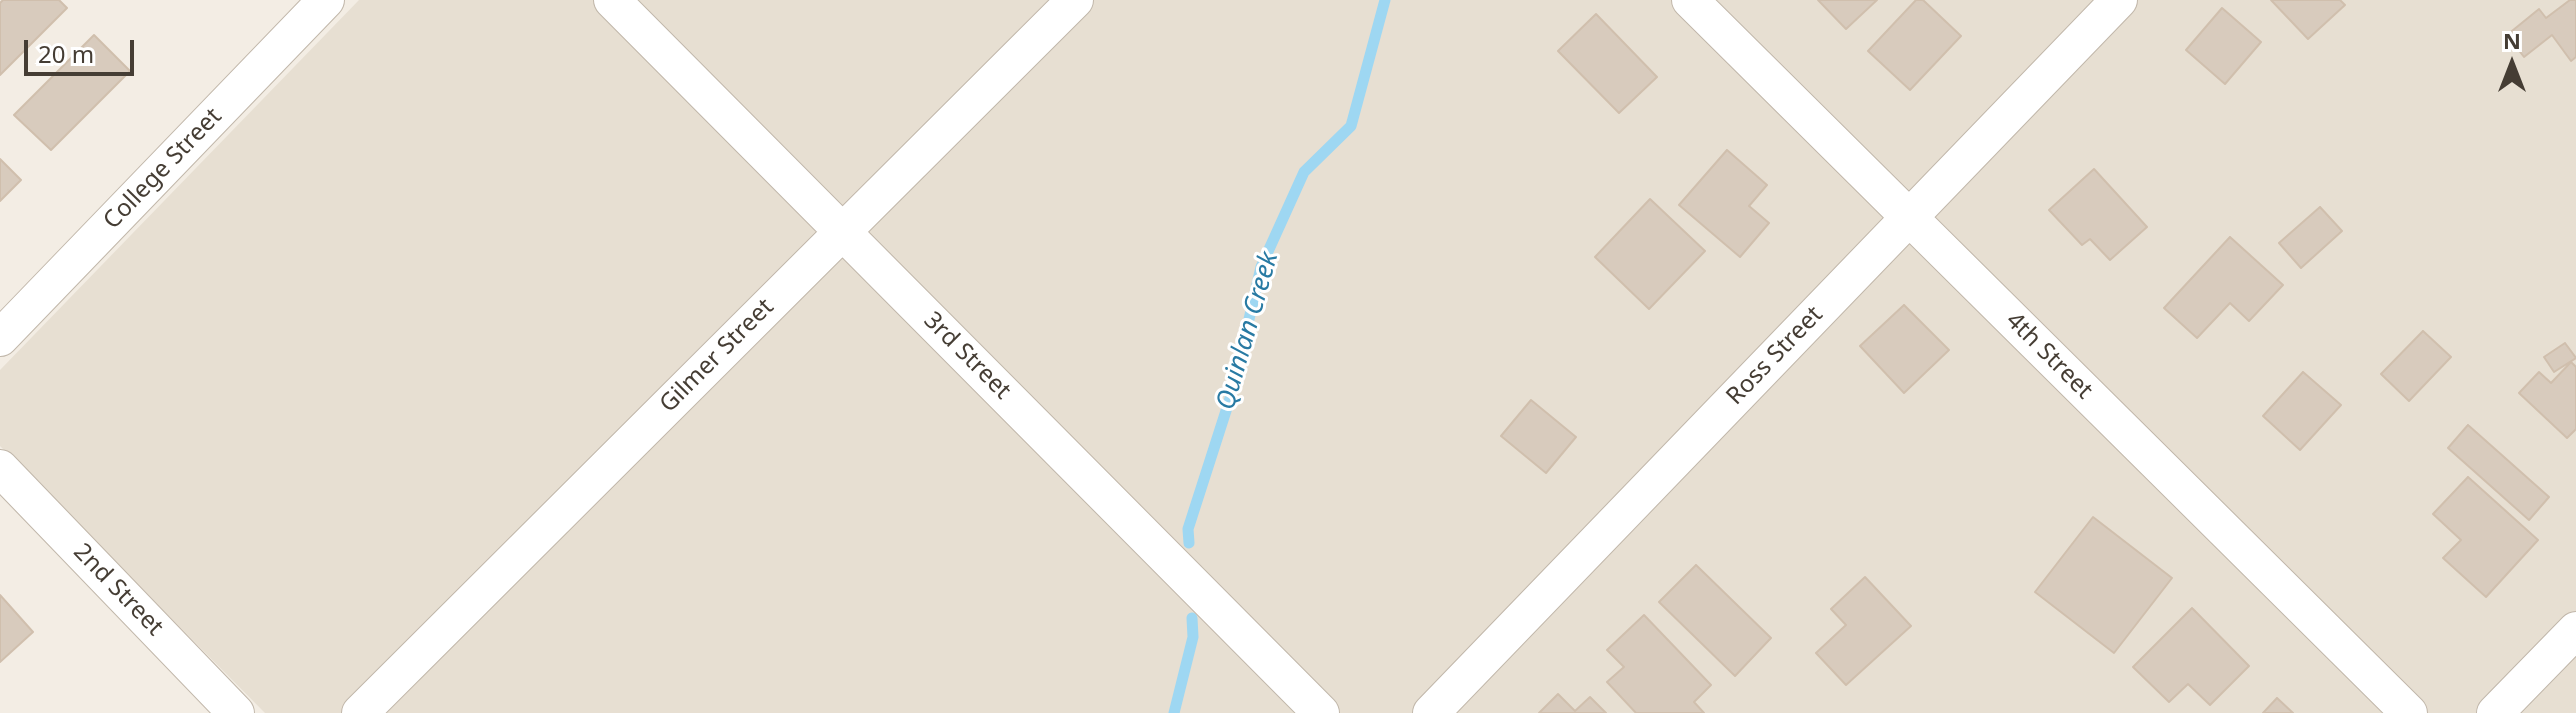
<!DOCTYPE html>
<html>
<head>
<meta charset="utf-8">
<style>
  body { margin:0 }
  #map { position:relative; width:2576px; height:713px; overflow:hidden; background:#f3ede4; font-family:"Noto Sans",sans-serif }
  canvas { display:block }
  .north { position:absolute; left:2472px; top:24px; width:80px; height:80px; -webkit-text-stroke:6px #fff; paint-order:stroke; rotate:0deg; font-size:22px; font-weight:700; line-height:32px; text-align:center; color:#453d34 }
  .north::after { content:''; display:block; margin:auto; width:28px; height:36px; background:#453d34; clip-path:polygon(50% 0,100% 100%,50% 72%,0 100%) }
  .scale { position:absolute; left:24px; top:40px; width:110px; height:36px; box-sizing:border-box; border:4px solid #453d34; border-top:0; padding-left:10px; font-size:24px; line-height:28px; white-space:nowrap; color:#453d34; -webkit-text-stroke:6px #fff; paint-order:stroke }
</style>
</head>
<body>
<div id="map">
<canvas width="2576" height="713"></canvas>
<div class="north">N</div>
<div class="scale">20 m</div>
</div>
<script>
const ctx = document.querySelector('canvas').getContext('2d');
ctx.lineJoin = 'round';
function fill(path, color) { ctx.fillStyle = color; ctx.fill(path, 'evenodd'); }
const toPath = rows => new Path2D(rows.map(r => 'M' + r).join(''));
function strokePath(path, color, width, dash) { ctx.strokeStyle = color; ctx.lineWidth = width; ctx.lineCap = dash ? 'butt' : 'round'; ctx.setLineDash(dash || []); ctx.stroke(path); }
function write(font, color, halo, rows, align = 'center') {
  ctx.font = font + ' "Noto Sans",sans-serif'; ctx.lineWidth = 6; ctx.setLineDash([]); ctx.textBaseline = 'middle'; ctx.strokeStyle = halo; ctx.fillStyle = color; for (const [text, x, y, turn = 0] of rows) {
    ctx.save(); ctx.translate(x, y); ctx.rotate((+turn || 0) * Math.PI / 180); ctx.textAlign = isNaN(turn) ? turn : align; if (halo) ctx.strokeText(text, 0, 0); ctx.fillText(text, 0, 0); ctx.restore();
  }
}
fill(toPath([
  [359,0,2576,0,2576,713,265,713,0,446,0,370]
]), '#e7dfd2');
strokePath(toPath([
  [1189,543,1188,529,1233,389,1261,267,1304,172,1351,126,1385,0],
  [1174,713,1193,637,1192,618]
]), '#9ed7f2', 11);
const building = toPath([
  [3,0,59,0,67,8,0,75,0,3,3,0],
  [1818,0,1877,0,1846,29,1818,0],
  [1916,0,1923,0,1961,36,1910,90,1868,51,1916,0],
  [2271,0,2340,0,2345,5,2308,39,2271,0],
  [2570,0,2576,0,2576,57,2571,61,2552,35,2524,57,2507,35,2539,9,2546,18,2570,0],
  [2222,8,2261,42,2225,84,2186,50,2222,8],
  [1596,14,1657,77,1619,113,1558,51,1596,14],
  [94,35,130,71,51,150,14,115,94,35],
  [1727,150,1767,185,1749,206,1769,223,1740,257,1679,205,1727,150],
  [0,159,21,180,0,201,0,159],
  [2094,169,2147,227,2110,260,2090,239,2082,245,2049,210,2094,169],
  [1650,199,1705,251,1649,309,1595,257,1650,199],
  [2320,207,2342,231,2301,268,2279,243,2320,207],
  [2230,237,2283,285,2249,321,2230,303,2197,338,2164,308,2230,237],
  [1904,305,1949,350,1904,393,1860,346,1904,305],
  [2423,331,2451,357,2409,401,2381,374,2423,331],
  [2565,343,2576,358,2554,372,2544,357,2565,343],
  [2571,362,2576,367,2576,429,2567,438,2519,393,2539,372,2551,383,2571,362],
  [2303,372,2341,405,2300,450,2263,416,2303,372],
  [1531,400,1576,437,1546,473,1501,436,1531,400],
  [2468,425,2549,497,2529,520,2448,448,2468,425],
  [2468,477,2538,540,2486,597,2443,558,2461,540,2433,514,2468,477],
  [2093,517,2172,578,2114,653,2035,592,2093,517],
  [1696,565,1771,638,1735,676,1659,602,1696,565],
  [1865,577,1911,626,1846,685,1816,653,1846,625,1831,609,1865,577],
  [0,595,33,632,0,662,0,595],
  [2192,608,2249,666,2210,705,2188,684,2169,702,2133,667,2192,608],
  [1644,615,1711,685,1694,702,1704,713,1636,713,1607,682,1624,667,1607,650,1644,615],
  [1558,694,1575,711,1590,697,1606,713,1539,713,1558,694],
  [2277,698,2293,713,2263,713,2277,698]
]);
fill(building, '#d8cbbd');
strokePath(building, '#d0bfad', 2);
const street = toPath([
  [612,0,1321,713],
  [1690,0,2409,713],
  [0,338,326,0],
  [0,468,236,713],
  [360,713,1075,0],
  [1431,713,2119,0],
  [2495,713,2576,630]
]);
strokePath(street, '#c1b7aa', 38);
strokePath(street, '#fff', 36);
write('24px', '#453d34', '#fff', [
  ["College Street",163,169,-46],
  ["Gilmer Street",717,356,-45],
  ["3rd Street",967,356,45],
  ["Ross Street",1775,356,-46],
  ["4th Street",2049,356,45],
  ["2nd Street",118,590,46]
]);
write('italic 26px', '#287aa3', '#fff', [
  ["Quinlan Creek",1248,331,-74]
]);
</script>
</body>
</html>
